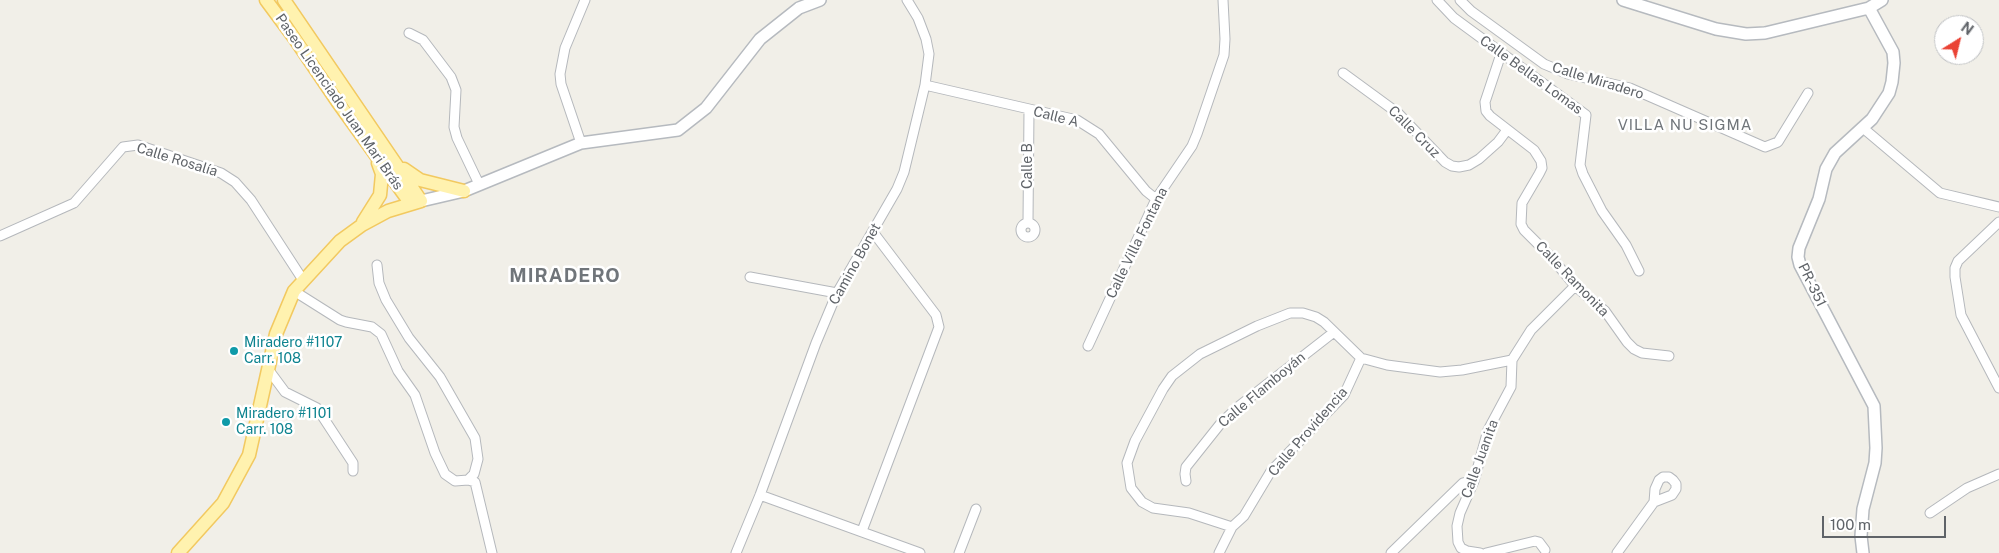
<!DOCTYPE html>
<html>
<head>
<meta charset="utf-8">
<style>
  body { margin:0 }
  #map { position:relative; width:1999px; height:553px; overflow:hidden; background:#f1efe8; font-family:"Public Sans",sans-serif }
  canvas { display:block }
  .north { position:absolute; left:1934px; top:15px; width:50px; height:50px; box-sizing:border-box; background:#fff; border:1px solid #bfc1c3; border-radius:50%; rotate:36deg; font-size:14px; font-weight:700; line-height:20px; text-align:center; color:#5f6368 }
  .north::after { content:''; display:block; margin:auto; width:18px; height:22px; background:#ea4335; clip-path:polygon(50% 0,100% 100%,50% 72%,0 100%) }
  .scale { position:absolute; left:1822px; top:516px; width:124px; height:22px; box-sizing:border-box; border:2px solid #5f6368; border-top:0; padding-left:6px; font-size:15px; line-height:18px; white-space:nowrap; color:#5f6368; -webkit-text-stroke:4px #fff; paint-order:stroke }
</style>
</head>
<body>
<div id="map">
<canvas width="1999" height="553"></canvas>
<div class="north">N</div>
<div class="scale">100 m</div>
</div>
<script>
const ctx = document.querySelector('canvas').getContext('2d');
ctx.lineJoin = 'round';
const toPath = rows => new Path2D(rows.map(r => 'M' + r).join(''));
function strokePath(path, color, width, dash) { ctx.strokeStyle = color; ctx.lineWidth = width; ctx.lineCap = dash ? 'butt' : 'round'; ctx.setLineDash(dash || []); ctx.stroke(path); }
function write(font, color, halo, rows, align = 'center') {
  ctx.font = font + ' "Public Sans",sans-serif'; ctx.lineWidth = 5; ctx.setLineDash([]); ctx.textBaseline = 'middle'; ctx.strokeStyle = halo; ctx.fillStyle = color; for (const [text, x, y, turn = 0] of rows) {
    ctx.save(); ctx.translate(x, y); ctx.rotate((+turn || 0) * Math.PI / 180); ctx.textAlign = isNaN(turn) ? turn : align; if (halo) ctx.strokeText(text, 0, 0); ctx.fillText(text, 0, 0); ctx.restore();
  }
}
const street = toPath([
  [1437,0,1454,18,1586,115,1580,165,1583,174,1602,211,1626,245,1639,271],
  [1460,0,1471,11,1544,64,1568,74,1630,88,1765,147,1778,142,1808,93],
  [409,33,423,40,451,77,456,90,454,127,457,138,479,184],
  [1501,54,1485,102,1486,111,1490,116,1534,150,1541,161,1542,168,1539,174,1522,203,1521,224,1524,230,1552,258,1575,286,1605,311,1627,342,1634,349,1642,353,1669,356],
  [1343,73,1399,114,1445,162,1452,166,1459,167,1469,165,1479,159,1498,142,1507,130],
  [925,85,1077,120,1099,134,1146,191,1156,199],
  [1863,128,1940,193,1999,207],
  [581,143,561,84,560,74,565,48,585,0],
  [1028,222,1029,110],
  [1999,222,1958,261,1955,268,1955,277,1961,315,1999,388],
  '1021 230a7 7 0 1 1 14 0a7 7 0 1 1-14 0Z',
  [0,236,74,203,123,147,138,145,221,173,235,182,251,200,303,280],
  [377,265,379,283,386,300,409,338,440,377,475,438,478,459,474,474,468,480],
  [750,277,837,293],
  [294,291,340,320,346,322,372,327,381,334,398,371,415,395,435,453,445,474,455,481,468,480,475,482,492,553],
  [1088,346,1156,199,1192,146,1197,134,1224,55,1225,39,1223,0],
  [268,369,285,392,317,408,353,463,353,471],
  [1186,481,1185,474,1186,467,1221,423,1239,406,1334,332],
  [760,495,920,553],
  [1930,513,1967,488,1999,474],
  [1232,527,1189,513,1153,508,1142,502,1131,488,1127,463,1135,441,1163,389,1172,376,1200,354,1257,326,1290,313,1303,313,1316,317,1324,322,1361,358,1387,365,1440,372,1462,370,1512,360],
  [862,531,939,327,936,315,873,232],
  [736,553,760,495,816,343,837,293,897,189,904,172,925,85,929,54,926,39,918,18,907,0],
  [959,553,976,509],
  [1219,553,1232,527,1244,516,1271,471,1344,395,1361,358],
  [1391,553,1463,483,1474,481],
  [1480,553,1467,551,1461,548,1458,542,1457,526,1460,513,1474,481,1488,430,1511,387,1512,360,1531,330,1575,286],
  [1486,553,1535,541,1539,542,1545,550],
  [1617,553,1654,502,1655,489,1659,480,1663,477,1669,477,1673,480,1676,484,1676,489,1672,495,1654,502]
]);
const secondary = toPath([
  [1623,0,1716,29,1746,34,1765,33,1869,8,1882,0],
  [421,201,464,191,581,143,678,130,706,108,760,39,799,8,820,0],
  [1863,553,1861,536,1863,509,1875,463,1876,448,1874,406,1800,265,1798,257,1799,248,1819,199,1826,169,1835,153,1872,119,1889,93,1892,82,1894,63,1893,52,1869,8]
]);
const primary = toPath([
  [266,0,295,39,337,101,411,204],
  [404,169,420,180,464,191],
  [363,222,380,195,382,174,378,163],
  [178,553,223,503,249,455,276,334,294,291,340,241,362,225,388,211,421,201,284,0]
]);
strokePath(street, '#b5b8bc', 11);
strokePath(secondary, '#b6babf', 14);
strokePath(primary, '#f2c960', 15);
strokePath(street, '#fff', 9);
strokePath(secondary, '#fff', 11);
strokePath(primary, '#fff2af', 12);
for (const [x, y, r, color] of [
  [234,351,5,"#0f9aa8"],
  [226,422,5,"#0f9aa8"]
]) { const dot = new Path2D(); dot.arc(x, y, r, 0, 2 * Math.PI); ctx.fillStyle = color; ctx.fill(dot); strokePath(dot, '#fff', 2); }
write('14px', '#5f6368', '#fff', [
  ["Calle Bellas Lomas",1531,75,36],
  ["Calle Miradero",1598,81,17],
  ["Paseo Licenciado Juan Mari Brás",339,102,55],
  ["Calle A",1056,117,14],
  ["Calle Cruz",1414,132,45],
  ["Calle Rosalía",177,160,17],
  ["Calle B",1028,166,-90],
  ["Calle Villa Fontana",1137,243,-64],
  ["Camino Bonet",855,264,-61],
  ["Calle Ramonita",1572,279,46],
  ["PR-351",1812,285,64],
  ["Calle Flamboyán",1262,390,-40],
  ["Calle Providencia",1308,432,-49],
  ["Calle Juanita",1480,459,-70]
]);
write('14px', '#0d838f', '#fff', [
  ["Miradero #1107",244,343],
  ["Carr. 108",244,359],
  ["Miradero #1101",236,414],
  ["Carr. 108",236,430]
], 'left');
ctx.letterSpacing = '1px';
write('15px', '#70757a', '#fff', [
  ["VILLA NU SIGMA",1685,125]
]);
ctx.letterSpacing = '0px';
ctx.letterSpacing = '1px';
write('bold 19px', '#70757a', '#fff', [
  ["MIRADERO",565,276]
]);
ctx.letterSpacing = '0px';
</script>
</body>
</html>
